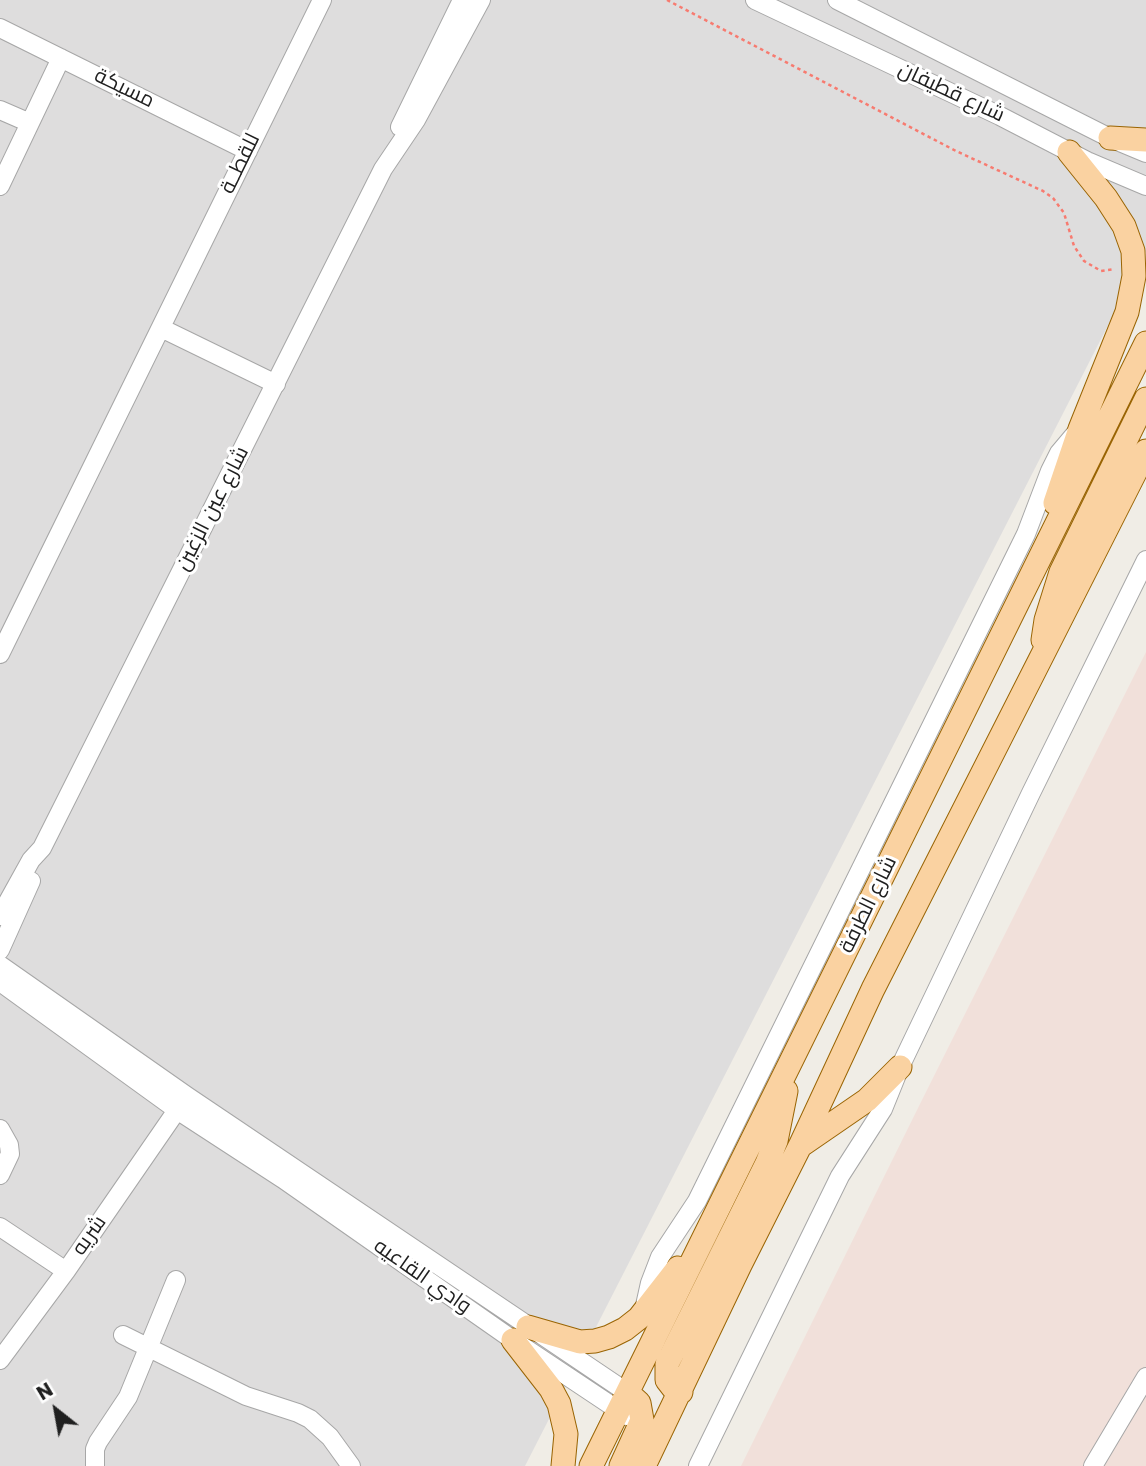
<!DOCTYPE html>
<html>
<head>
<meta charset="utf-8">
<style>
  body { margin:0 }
  #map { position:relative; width:1146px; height:1466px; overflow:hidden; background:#f0ede6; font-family:Poppins,sans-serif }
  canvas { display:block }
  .north { position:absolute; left:21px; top:1375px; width:70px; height:70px; -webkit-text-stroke:5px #fff; paint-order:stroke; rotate:329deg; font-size:19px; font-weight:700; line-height:28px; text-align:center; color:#202020 }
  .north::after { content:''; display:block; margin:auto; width:24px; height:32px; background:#202020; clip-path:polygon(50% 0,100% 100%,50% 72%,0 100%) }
</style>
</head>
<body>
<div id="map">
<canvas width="1146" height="1466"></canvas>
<div class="north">N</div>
</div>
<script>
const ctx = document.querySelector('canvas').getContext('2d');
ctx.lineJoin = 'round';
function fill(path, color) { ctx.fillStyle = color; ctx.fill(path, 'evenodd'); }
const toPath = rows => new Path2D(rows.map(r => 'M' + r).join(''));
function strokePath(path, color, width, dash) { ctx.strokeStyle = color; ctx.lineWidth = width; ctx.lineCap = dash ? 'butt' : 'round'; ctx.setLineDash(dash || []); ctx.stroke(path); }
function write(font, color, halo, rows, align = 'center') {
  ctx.font = font + ' Poppins,Cairo,sans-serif'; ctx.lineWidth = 6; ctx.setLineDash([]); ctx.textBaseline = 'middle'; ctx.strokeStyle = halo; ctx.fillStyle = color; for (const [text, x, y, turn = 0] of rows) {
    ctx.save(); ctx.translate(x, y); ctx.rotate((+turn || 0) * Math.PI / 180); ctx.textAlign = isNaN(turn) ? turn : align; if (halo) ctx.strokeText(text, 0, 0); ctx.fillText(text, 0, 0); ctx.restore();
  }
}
fill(toPath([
  [0,0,1146,0,1146,251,525,1466,0,1466]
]), '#dedddd');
fill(toPath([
  [1146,652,1146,1466,741,1466,921,1102]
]), '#f1e0da');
const minor = toPath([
  [755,0,1000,116,1087,161,1146,186],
  [837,0,1110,138,1146,153],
  [0,28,248,151],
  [0,110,30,123],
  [400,127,462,0],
  [0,186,61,58],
  [161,328,276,384],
  [0,654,322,0],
  [0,916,31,860,42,848,383,169,416,120,481,0],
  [0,950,31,881],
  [0,965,187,1096,628,1393],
  [0,982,177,1110,283,1179,513,1340,627,1416],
  [0,1129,9,1145,10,1154,0,1175],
  [0,1227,66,1271],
  [644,1310,650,1283,660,1257,697,1201,1026,534,1050,471,1059,453,1075,434],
  [123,1335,246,1396,298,1413,310,1419,330,1437,351,1466],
  [0,1360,66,1271,184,1100],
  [95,1466,95,1449,98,1442,128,1397,176,1280],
  [698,1466,840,1176,883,1109,900,1067,1031,793,1146,560],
  [1093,1466,1146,1377]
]);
const major = toPath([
  [1110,138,1146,140],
  [1055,503,1080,429,1127,312,1134,276,1133,251,1124,226,1106,198,1069,152],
  [1043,640,1046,620,1061,572,1146,399],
  [803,1144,867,1100,900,1067],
  [528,1327,580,1342,595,1341,609,1337,625,1329,639,1318,678,1268],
  [513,1340,551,1389,559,1404,566,1434,563,1466],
  [681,1392,674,1389,667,1380,667,1364,767,1163,776,1141,786,1091],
  [591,1466,1146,343],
  [621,1466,642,1420,639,1403,628,1393],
  [644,1466,740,1265,800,1146,873,989,1146,451]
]);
strokePath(minor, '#a7a7a7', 20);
strokePath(major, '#996403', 25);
strokePath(toPath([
  [667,0,956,151,1043,191,1053,198,1064,213,1074,246,1084,261,1101,271,1115,269]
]), '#f77b70', 2.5, [3.5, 3.5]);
strokePath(minor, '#fff', 18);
strokePath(major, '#fad2a1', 23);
write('21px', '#202020', '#fff', [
  ["مسيكة",124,89,26],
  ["شارع قطيفان",951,93,25],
  ["للقطــة",241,164,-64],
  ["شارع عين الزغين",213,509,-63],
  ["شارع الطرفة",869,905,-64],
  ["شريه",90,1236,-55],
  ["وادي القاعيه",422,1277,35]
]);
</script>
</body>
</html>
